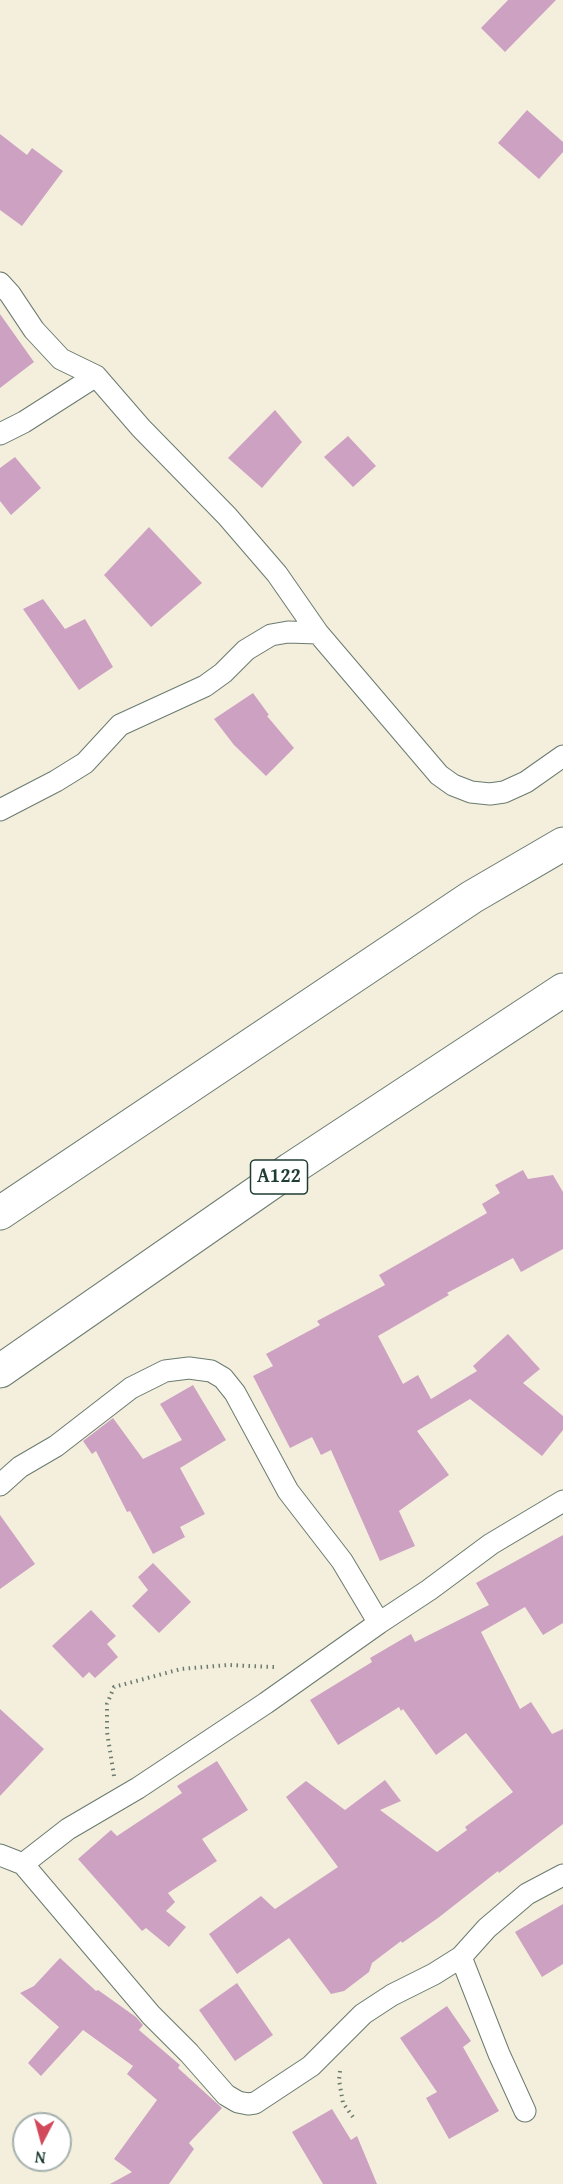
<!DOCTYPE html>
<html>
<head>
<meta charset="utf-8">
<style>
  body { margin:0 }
  #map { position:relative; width:563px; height:2184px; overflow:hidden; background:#f4efdc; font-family:"Gentium Book Plus",serif }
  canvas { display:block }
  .north { position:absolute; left:12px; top:2112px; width:60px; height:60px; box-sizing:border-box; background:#fff; border:2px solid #a5b1ae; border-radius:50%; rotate:186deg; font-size:16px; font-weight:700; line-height:24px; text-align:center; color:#1f3d34 }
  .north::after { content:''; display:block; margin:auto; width:21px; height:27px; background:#d1495b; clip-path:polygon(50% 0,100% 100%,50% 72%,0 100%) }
</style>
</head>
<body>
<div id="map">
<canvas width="563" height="2184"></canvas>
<div class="north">N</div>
</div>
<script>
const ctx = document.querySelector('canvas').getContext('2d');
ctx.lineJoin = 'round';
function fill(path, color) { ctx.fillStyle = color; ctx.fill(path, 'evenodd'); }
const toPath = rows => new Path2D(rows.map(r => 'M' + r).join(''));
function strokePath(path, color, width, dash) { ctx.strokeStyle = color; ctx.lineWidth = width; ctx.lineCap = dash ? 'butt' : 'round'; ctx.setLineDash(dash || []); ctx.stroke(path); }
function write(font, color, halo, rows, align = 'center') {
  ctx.font = font + ' "Gentium Book Plus",serif'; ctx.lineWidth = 6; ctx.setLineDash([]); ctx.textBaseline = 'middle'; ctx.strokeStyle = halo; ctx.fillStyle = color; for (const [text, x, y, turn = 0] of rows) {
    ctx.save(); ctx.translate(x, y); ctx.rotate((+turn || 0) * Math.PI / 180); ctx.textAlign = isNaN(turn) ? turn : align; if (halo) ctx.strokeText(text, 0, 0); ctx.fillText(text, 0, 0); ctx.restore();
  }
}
fill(toPath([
  [508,0,556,0,505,52,481,28],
  [527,110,563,142,563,152,539,179,498,143],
  [0,134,27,155,32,148,63,171,22,226,0,210],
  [0,314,34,362,0,388],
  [275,410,302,442,262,488,228,458],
  [348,436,376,466,353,487,324,457],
  [15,457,41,488,11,515,0,501,0,468],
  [149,527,202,583,151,627,104,575],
  [43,599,65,629,85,619,113,667,79,690,23,609],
  [253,693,269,715,267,716,294,748,266,776,234,745,214,719],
  [523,1170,528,1179,553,1175,563,1192,563,1249,521,1272,513,1258,447,1293,449,1295,378,1336,403,1384,418,1375,431,1399,477,1371,473,1366,508,1334,540,1369,523,1383,563,1416,563,1430,542,1456,470,1399,417,1431,449,1475,399,1511,415,1546,380,1561,331,1450,321,1455,312,1437,290,1448,253,1376,273,1366,266,1354,320,1325,317,1321,385,1285,379,1275,487,1213,482,1204,500,1193,495,1185],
  [193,1385,226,1440,180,1468,205,1514,180,1527,185,1537,153,1554,130,1511,127,1512,96,1451,92,1454,83,1441,113,1418,143,1459,182,1440,160,1404],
  [0,1515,35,1564,0,1589],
  [563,1535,563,1623,543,1635,525,1607,481,1632,520,1709,531,1702,552,1734,563,1729,563,1824,499,1873,498,1871,438,1918,402,1943,401,1941,372,1963,369,1972,344,1991,331,1994,289,1938,237,1974,209,1934,261,1896,275,1909,338,1867,286,1797,306,1781,345,1810,385,1780,401,1801,380,1810,437,1852,467,1830,465,1827,513,1792,466,1733,436,1755,403,1709,401,1711,399,1707,338,1745,310,1700,372,1662,370,1658,411,1634,415,1642,489,1605,476,1583],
  [153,1563,191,1602,159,1633,132,1606,148,1590,138,1577],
  [91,1610,116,1636,107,1644,118,1657,95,1678,89,1672,83,1678,52,1646],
  [0,1709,44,1749,0,1796],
  [217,1761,248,1810,202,1839,217,1861,168,1893,175,1902,166,1911,186,1927,169,1947,146,1928,142,1931,78,1859,111,1830,117,1836,182,1793,177,1786],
  [563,1904,563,1964,542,1977,515,1932],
  [60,1958,96,1991,98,1990,136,2017,143,2025,139,2030,180,2065,178,2068,222,2108,189,2143,194,2149,169,2184,110,2184,132,2172,114,2159,157,2100,127,2074,133,2066,83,2030,41,2076,28,2063,59,2027,20,1993,34,1986],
  [237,1983,273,2035,235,2061,199,2010],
  [447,2006,471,2041,463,2047,499,2111,449,2139,426,2098,437,2092,400,2038],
  [332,2109,351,2140,357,2136,377,2184,323,2184,292,2132]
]), '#cda1c2');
const minor = toPath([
  [0,283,10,294,34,330,61,359,96,376,141,428,227,516,277,574,318,633,439,775,453,785,471,792,490,794,504,792,526,782,563,756],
  [0,434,24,422,96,376],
  [0,810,56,781,85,763,120,725,205,686,223,673,246,650,271,635,288,632,318,633],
  [0,1485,20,1467,56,1446,131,1388,165,1371,189,1368,211,1371,223,1378,235,1393,288,1491,342,1561,379,1623],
  [0,1855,23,1864,151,2015,189,2053,226,2095,238,2102,248,2104,255,2103,311,2066,363,2014,392,1995,434,1974,461,1957,487,1928,527,1894,563,1875],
  [23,1864,68,1829,138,1788,266,1703,379,1623,429,1590,491,1544,563,1501],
  [461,1957,499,2054,525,2111]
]);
const trunk = toPath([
  [0,1213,472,897,563,844],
  [0,1371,291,1169,563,990]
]);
strokePath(minor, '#6a7b6f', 23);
strokePath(trunk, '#6a7b6f', 35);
strokePath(toPath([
  [114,1776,107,1732,107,1704,114,1687,181,1669,228,1665,274,1667],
  [340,2071,339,2080,343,2103,355,2120]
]), '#6a7b6f', 4, [1.5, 4.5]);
strokePath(minor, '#fff', 21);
strokePath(trunk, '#fff', 33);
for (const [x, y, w] of [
  [279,1177,57]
]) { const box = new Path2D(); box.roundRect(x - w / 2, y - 17, w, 34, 4.5); ctx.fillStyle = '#fff'; ctx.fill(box); strokePath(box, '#1f3d34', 1.5); }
write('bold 20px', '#1f3d34', null, [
  ["A122",279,1177]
]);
</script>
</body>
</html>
